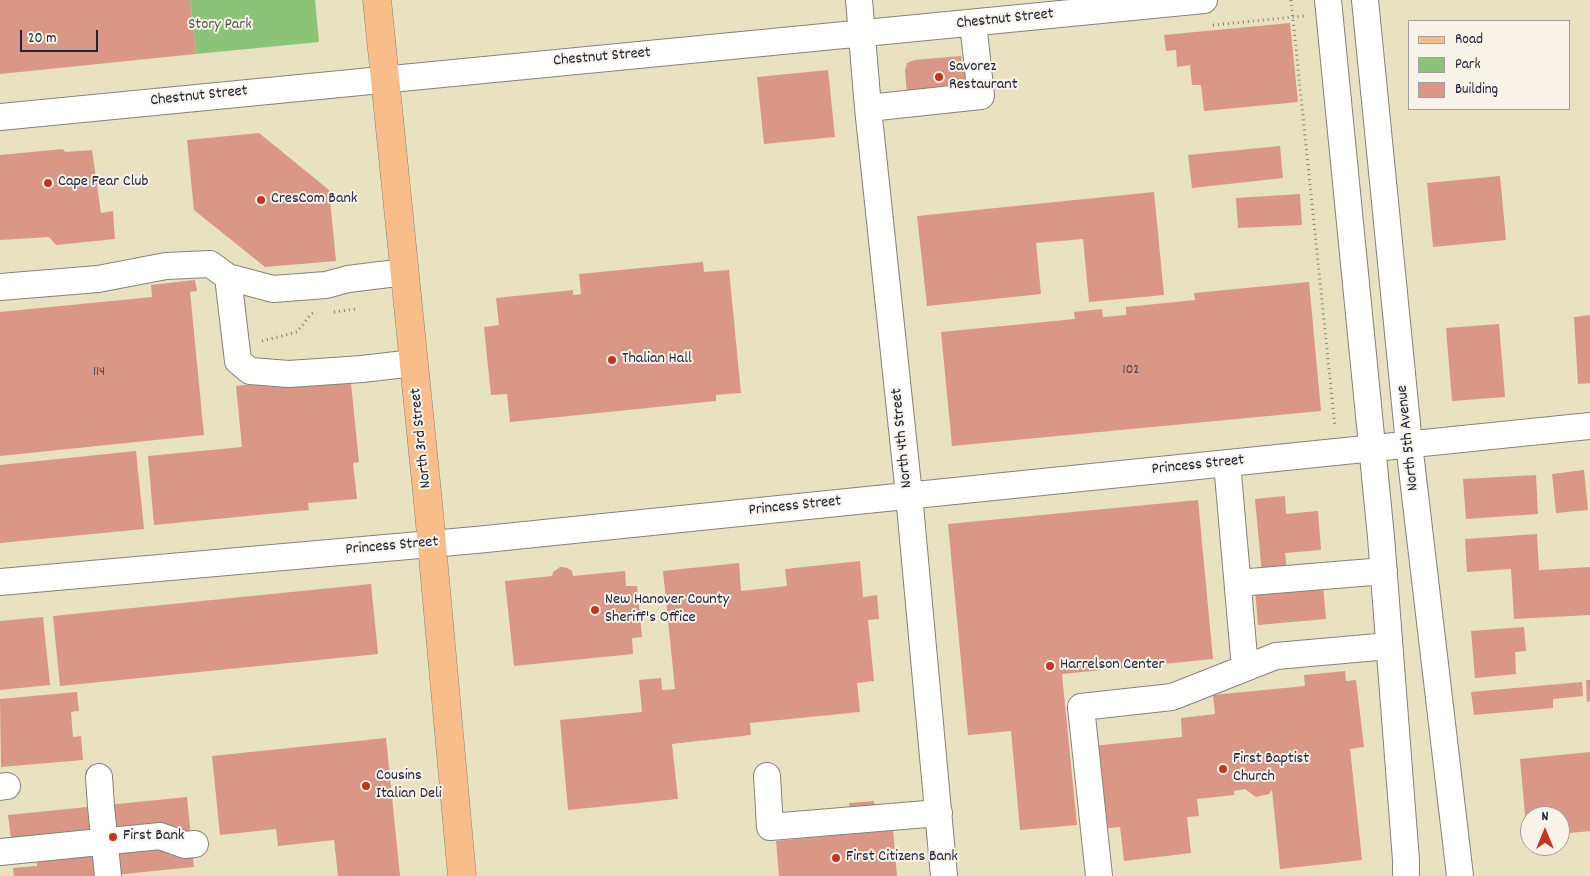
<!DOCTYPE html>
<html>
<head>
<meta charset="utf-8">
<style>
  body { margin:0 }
  #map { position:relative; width:1590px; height:876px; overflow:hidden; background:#e8e2c0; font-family:Dekko,sans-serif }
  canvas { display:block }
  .legend { position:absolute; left:1408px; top:20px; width:162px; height:90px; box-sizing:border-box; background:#f7f3e8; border:1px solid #a29fa3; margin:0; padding:6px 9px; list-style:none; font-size:15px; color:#22223b }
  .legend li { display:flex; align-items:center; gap:10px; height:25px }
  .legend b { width:25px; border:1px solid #a29fa3 }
  .north { position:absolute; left:1520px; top:806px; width:50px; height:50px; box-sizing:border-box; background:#f7f3e8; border:1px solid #a29fa3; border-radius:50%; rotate:0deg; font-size:14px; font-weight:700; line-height:20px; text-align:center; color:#22223b }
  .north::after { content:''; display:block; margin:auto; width:18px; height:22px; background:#c8321e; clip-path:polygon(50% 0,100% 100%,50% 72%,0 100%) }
  .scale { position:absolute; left:20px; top:30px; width:78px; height:22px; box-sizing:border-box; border:2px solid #22223b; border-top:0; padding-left:6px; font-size:15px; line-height:18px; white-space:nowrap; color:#22223b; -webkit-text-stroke:4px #f7f3e8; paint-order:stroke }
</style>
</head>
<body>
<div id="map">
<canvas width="1590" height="876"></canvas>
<ul class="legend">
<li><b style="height:6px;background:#f8bd88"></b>Road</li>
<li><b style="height:14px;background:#8bc477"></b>Park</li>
<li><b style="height:14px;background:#da9786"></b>Building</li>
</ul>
<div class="north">N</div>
<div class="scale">20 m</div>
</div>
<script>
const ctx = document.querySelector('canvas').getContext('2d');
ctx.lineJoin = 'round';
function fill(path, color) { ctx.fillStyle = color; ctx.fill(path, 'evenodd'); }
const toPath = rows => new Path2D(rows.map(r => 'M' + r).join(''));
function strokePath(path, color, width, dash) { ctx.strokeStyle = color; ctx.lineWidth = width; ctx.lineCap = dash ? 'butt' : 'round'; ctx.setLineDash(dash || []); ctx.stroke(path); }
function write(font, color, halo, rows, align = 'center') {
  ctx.font = font + ' Dekko,sans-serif'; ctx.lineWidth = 4; ctx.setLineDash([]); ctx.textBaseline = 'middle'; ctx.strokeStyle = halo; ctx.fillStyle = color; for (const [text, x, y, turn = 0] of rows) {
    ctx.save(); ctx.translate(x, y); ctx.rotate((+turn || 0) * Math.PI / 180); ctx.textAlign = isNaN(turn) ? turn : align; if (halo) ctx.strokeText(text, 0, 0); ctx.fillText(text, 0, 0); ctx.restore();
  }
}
fill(toPath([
  [190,0,315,0,319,42,196,54]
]), '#8bc477');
fill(toPath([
  [0,0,190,0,196,54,0,74],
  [1290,23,1298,102,1204,111,1201,85,1192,85,1190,65,1177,67,1176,50,1166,51,1164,35],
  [961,56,962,64,971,63,973,84,964,85,965,89,907,94,905,70,907,63,914,60],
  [828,70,835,137,764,144,757,77],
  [259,133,329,190,336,261,265,267,194,210,187,140],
  [1280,146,1283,178,1192,188,1188,155],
  [63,149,65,152,92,150,101,213,113,211,115,239,56,245,49,237,0,240,0,155],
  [1500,176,1506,240,1433,247,1427,183],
  [1154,192,1164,295,1089,302,1083,239,1036,243,1041,294,927,306,917,216],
  [1300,194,1302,225,1238,228,1236,198],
  [703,262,704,272,729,270,741,393,716,395,716,401,510,422,507,394,491,395,484,327,499,325,496,298,573,290,573,295,581,294,579,274],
  [195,280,197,291,190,292,204,435,0,456,0,312,152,297,151,285],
  [1309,282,1321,411,952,446,941,332,1075,319,1074,312,1102,309,1103,317,1126,315,1126,307,1195,300,1194,293],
  [1590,315,1590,383,1578,384,1574,317],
  [1499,324,1505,397,1452,401,1446,328],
  [350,374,359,462,353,463,357,499,308,503,309,510,154,525,148,456,242,447,236,386],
  [136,451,144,529,0,543,0,465],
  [1584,470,1588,510,1556,513,1552,474],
  [1536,475,1538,514,1466,519,1463,479],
  [1285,496,1286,514,1318,511,1321,550,1285,553,1287,572,1262,574,1255,499],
  [1198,500,1213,659,1062,674,1077,825,1020,830,1011,731,968,735,948,524],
  [1537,534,1539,570,1590,567,1590,615,1514,619,1511,569,1467,572,1465,539],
  [860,561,863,597,877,595,879,619,868,620,874,681,857,683,860,712,750,723,751,735,672,744,678,799,568,810,560,720,642,712,639,680,661,678,662,690,675,689,663,571,739,563,741,591,787,586,785,569],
  [560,567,568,568,572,571,573,576,625,571,626,586,637,586,642,637,632,638,633,654,514,666,505,581,552,576,553,572],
  [371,584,378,654,60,686,53,616],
  [1323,585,1326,619,1258,625,1255,590],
  [43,617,50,685,0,690,0,621],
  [1524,627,1526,651,1515,652,1516,674,1475,678,1471,631],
  [1345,671,1346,681,1356,680,1364,747,1350,749,1362,860,1280,869,1272,790,1269,794,1256,797,1245,789,1234,791,1234,795,1197,799,1199,816,1187,817,1191,853,1124,861,1120,827,1101,829,1092,746,1182,737,1181,718,1215,714,1213,695,1305,686,1304,675],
  [1586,680,1590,680,1590,701,1587,702],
  [1582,682,1583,696,1553,699,1553,708,1474,715,1471,692],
  [77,692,79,711,71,712,73,737,81,736,83,760,1,767,0,699],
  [386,738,400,876,338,876,334,840,278,846,276,829,220,835,212,756],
  [1590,752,1590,831,1560,834,1560,816,1530,816,1530,837,1527,837,1520,759],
  [187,797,194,867,104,876,14,876,13,868,37,866,36,849,11,838,8,815],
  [874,801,876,832,893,830,897,876,779,876,776,841,851,834,849,803]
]), '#da9786');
const minor = toPath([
  [859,0,868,108,909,495,944,876],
  [1328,0,1381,537,1406,860,1406,876],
  [1365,0,1409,444,1460,876],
  [868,108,981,96,973,23],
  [0,117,1204,0],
  [228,277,238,361,250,371,289,374,362,369,414,363],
  [0,287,98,279,166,266,210,264,228,277,273,289,326,285,348,279,405,272],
  [1227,463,1245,668],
  [0,582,476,540,1590,426],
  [1238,583,1384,571],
  [767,776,770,827,939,813],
  [99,777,101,806,108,876],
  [0,787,7,786],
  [0,852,160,836,185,845,195,844],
  [1099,876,1081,707,1172,697,1276,656,1389,646]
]);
const major = toPath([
  [377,0,428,502,462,876]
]);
strokePath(minor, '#85827e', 28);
strokePath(major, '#85827e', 29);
strokePath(toPath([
  [1291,0,1335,427],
  [1213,25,1304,16],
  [334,312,356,309],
  [262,341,297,332,311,314,313,313]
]), '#85827e', 3, [1, 4]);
strokePath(minor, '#fff', 26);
strokePath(major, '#f8bd88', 28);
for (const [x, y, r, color] of [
  [939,77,5,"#c8321e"],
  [48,183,5,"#c8321e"],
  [261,200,5,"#c8321e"],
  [612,360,5,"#c8321e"],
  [595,610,5,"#c8321e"],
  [1050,666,5,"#c8321e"],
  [1223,769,5,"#c8321e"],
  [366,786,5,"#c8321e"],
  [113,837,5,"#c8321e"],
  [836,858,5,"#c8321e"]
]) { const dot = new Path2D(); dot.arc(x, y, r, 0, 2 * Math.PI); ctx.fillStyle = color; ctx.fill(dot); strokePath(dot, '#f7f3e8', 2); }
write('14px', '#503f4e', null, [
  ["102",1131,371],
  ["114",99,373]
]);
write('16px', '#22223b', '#f7f3e8', [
  ["Chestnut Street",1005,20,-6],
  ["Chestnut Street",602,58,-5],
  ["Chestnut Street",199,97,-6],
  ["North 3rd Street",422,438,-96],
  ["North 4th Street",903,438,-96],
  ["North 5th Avenue",1409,438,-96],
  ["Princess Street",1198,466,-6],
  ["Princess Street",795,507,-6],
  ["Princess Street",392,547,-5]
]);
write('16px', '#475b50', '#f7f3e8', [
  ["Story Park",220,26]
]);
write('16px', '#22223b', '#f7f3e8', [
  ["Savorez",949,68],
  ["Restaurant",949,86],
  ["Cape Fear Club",58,183],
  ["CresCom Bank",271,200],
  ["Thalian Hall",622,360],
  ["New Hanover County",605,601],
  ["Sheriff's Office",605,619],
  ["Harrelson Center",1060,666],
  ["First Baptist",1233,760],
  ["Church",1233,778],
  ["Cousins",376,777],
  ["Italian Deli",376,795],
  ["First Bank",123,837],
  ["First Citizens Bank",846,858]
], 'left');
</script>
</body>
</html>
